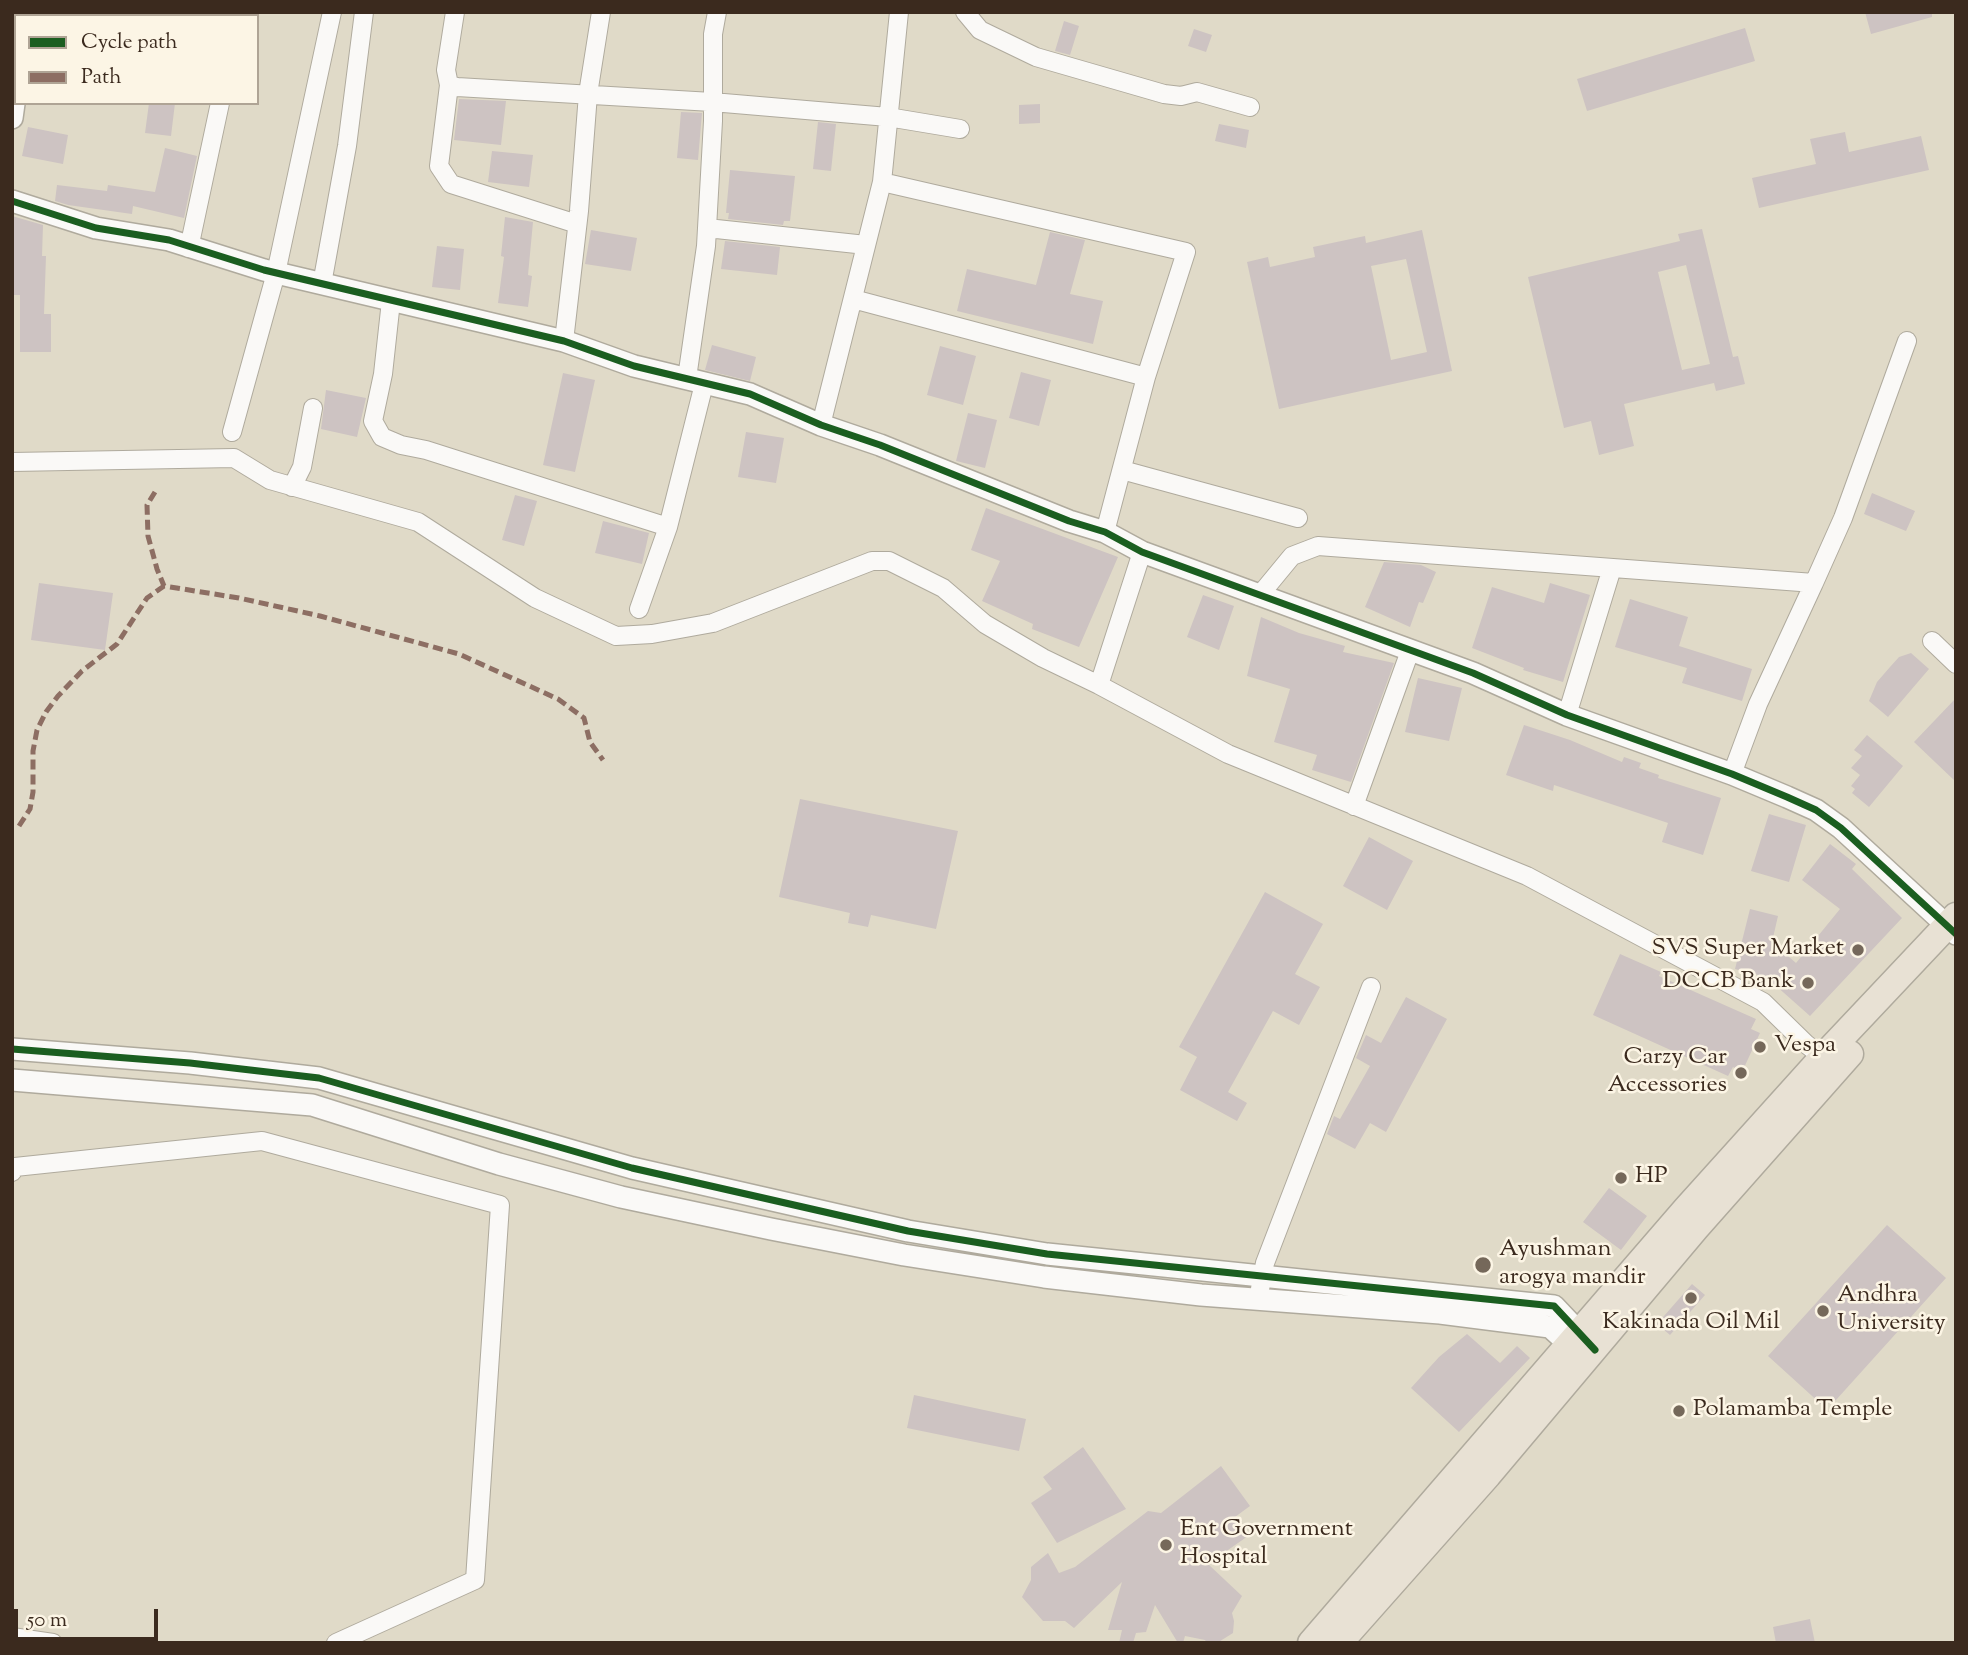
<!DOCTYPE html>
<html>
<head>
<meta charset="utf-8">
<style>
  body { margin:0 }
  #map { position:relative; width:1968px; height:1655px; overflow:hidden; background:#e0dac8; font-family:"Sorts Mill Goudy",serif }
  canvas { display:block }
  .frame { position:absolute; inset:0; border:14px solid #3b2a1e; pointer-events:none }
  .legend { position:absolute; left:14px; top:14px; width:245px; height:91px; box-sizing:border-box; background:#fcf5e5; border:2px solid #afa495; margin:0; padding:9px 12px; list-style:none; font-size:21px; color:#3b2a1e }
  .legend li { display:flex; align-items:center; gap:14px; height:35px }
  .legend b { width:35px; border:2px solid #afa495 }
  .scale { position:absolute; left:14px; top:1609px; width:144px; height:32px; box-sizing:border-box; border:4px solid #3b2a1e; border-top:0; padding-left:9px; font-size:21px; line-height:24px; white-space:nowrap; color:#3b2a1e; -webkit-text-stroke:5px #fcf5e5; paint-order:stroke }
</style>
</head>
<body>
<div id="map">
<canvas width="1968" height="1655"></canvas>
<div class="frame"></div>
<ul class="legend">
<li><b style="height:9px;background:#1b5e20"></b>Cycle path</li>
<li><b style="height:9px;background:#8d6e63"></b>Path</li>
</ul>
<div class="scale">50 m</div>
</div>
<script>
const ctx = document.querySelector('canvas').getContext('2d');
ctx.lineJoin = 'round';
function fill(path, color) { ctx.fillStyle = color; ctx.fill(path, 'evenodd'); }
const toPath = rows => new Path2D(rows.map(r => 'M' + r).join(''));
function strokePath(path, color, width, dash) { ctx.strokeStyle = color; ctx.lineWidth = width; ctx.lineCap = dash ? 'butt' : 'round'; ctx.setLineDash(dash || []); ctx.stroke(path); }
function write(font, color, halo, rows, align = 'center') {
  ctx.font = font + ' "Sorts Mill Goudy",serif'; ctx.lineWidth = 5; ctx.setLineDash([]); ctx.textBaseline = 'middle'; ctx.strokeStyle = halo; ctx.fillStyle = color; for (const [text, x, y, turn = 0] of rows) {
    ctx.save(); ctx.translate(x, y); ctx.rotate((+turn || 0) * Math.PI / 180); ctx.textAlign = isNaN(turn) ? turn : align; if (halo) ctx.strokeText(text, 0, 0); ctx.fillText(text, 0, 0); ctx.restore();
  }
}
fill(toPath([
  [1865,12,1932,12,1932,17,1871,34],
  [1064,21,1079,26,1070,55,1055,51],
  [1745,28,1755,61,1587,111,1577,79],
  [1194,29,1212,35,1206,52,1188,46],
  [459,99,506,101,501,145,454,140],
  [149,103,175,103,171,136,145,133],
  [1040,104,1040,123,1019,124,1019,105],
  [681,112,702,113,698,160,677,158],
  [818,122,836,124,831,171,813,169],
  [1219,124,1249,130,1246,148,1215,141],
  [28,127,68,135,63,164,22,156],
  [1845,132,1849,152,1921,136,1929,170,1759,208,1752,178,1816,164,1810,139],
  [165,148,197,156,184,218,133,206,132,214,68,205,55,201,57,185,107,191,108,185,155,192],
  [492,151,533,155,529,187,488,182],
  [730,170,795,176,790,221,784,221,783,225,728,219,729,213,726,213],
  [12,216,43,225,42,256,46,256,44,314,51,314,51,352,20,352,20,295,12,295],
  [505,217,533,222,528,275,532,276,528,307,498,303,504,257,501,256],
  [1702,229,1733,357,1738,356,1745,384,1716,391,1714,383,1624,404,1634,446,1599,455,1591,421,1564,428,1528,277,1680,241,1678,234],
  [1686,265,1710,364,1682,370,1658,272],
  [591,230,637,238,631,271,585,264],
  [1422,230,1452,371,1279,409,1247,262,1268,257,1270,267,1315,257,1313,247,1365,236,1366,243],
  [1406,259,1427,352,1391,360,1371,266],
  [1050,232,1085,240,1070,294,1103,301,1093,344,957,311,967,269,1036,285],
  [725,241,780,247,777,275,721,269],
  [437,246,464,249,460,290,432,287],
  [712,345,756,357,750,381,705,370],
  [940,346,976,356,963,405,927,395],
  [1021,372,1051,380,1039,426,1009,418],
  [563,373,595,380,575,472,543,465],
  [326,390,366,398,357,437,321,429],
  [968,413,997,420,985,468,956,461],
  [746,432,784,438,776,483,738,477],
  [1872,493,1915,511,1906,531,1864,514],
  [515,495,537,501,524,546,502,540],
  [986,508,1118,557,1079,647,1032,629,1033,624,982,601,1000,561,971,550],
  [603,521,649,533,642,564,595,553],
  [1384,562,1421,565,1436,572,1423,603,1419,602,1410,627,1365,607],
  [39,583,113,593,105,650,31,640],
  [1550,583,1590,595,1563,682,1523,670,1524,668,1472,648,1492,587,1544,603],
  [1203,595,1234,606,1219,650,1187,637],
  [1630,599,1688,617,1679,646,1752,669,1742,701,1682,683,1687,668,1615,647],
  [1261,617,1299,633,1345,646,1343,652,1394,663,1351,782,1312,770,1317,755,1274,742,1290,689,1247,676],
  [1911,653,1929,669,1888,717,1869,701,1877,682,1890,667,1899,657],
  [1418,678,1462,688,1449,741,1405,732],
  [1956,698,1956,782,1914,742],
  [1524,725,1570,740,1622,762,1624,757,1641,763,1639,768,1659,775,1658,778,1721,798,1703,855,1662,842,1668,823,1554,785,1553,791,1506,775],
  [1867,735,1903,766,1869,807,1852,793,1855,789,1851,786,1860,775,1851,768,1862,756,1854,750],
  [800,799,958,831,936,929,871,915,868,927,848,923,850,913,779,897],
  [1769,814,1806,825,1789,882,1751,871],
  [1369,837,1413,861,1387,910,1343,886],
  [1830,844,1856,864,1852,869,1902,918,1810,1016,1766,977,1735,969,1750,909,1778,916,1772,942,1796,963,1840,909,1802,880],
  [1265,892,1323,924,1295,974,1320,987,1299,1025,1273,1011,1228,1092,1247,1103,1237,1121,1180,1090,1197,1057,1179,1047],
  [1620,954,1661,972,1659,976,1756,1019,1751,1029,1760,1033,1742,1072,1733,1067,1728,1076,1593,1015],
  [1406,997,1447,1019,1386,1132,1370,1123,1355,1149,1327,1134,1334,1116,1340,1119,1370,1066,1356,1058,1366,1035,1381,1043],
  [1609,1188,1647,1216,1621,1250,1583,1222],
  [1887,1225,1946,1278,1836,1400,1822,1405,1768,1356],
  [1692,1284,1705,1295,1670,1335,1657,1324],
  [1467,1334,1500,1363,1517,1346,1530,1358,1459,1432,1411,1388,1439,1357],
  [914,1395,1026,1419,1019,1451,907,1428],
  [1083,1447,1126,1509,1057,1543,1031,1503,1052,1489,1043,1477],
  [1221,1466,1250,1506,1235,1517,1248,1536,1208,1564,1242,1596,1232,1613,1234,1621,1233,1633,1217,1643,1207,1643,1205,1640,1185,1636,1183,1643,1178,1643,1155,1605,1146,1632,1136,1633,1133,1643,1119,1643,1122,1630,1108,1630,1122,1582,1074,1628,1065,1621,1043,1621,1022,1597,1031,1580,1031,1567,1048,1553,1059,1573,1075,1567,1148,1511,1161,1513],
  [1810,1619,1815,1643,1776,1643,1773,1627]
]), '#cdc3c2');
const minor = toPath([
  [455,12,446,70,449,85,457,87,712,102,888,117,960,129],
  [965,12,980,30,1036,57,1164,94,1181,96,1197,92,1250,107],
  [100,16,100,12],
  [237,16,238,12],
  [12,72,16,72],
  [449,85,439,166,451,184,577,224],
  [882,182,899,12],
  [707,228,866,245],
  [189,248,220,103],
  [322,284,347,146,364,12],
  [853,299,1146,377],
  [391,301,383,374,373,421,382,437,401,445,426,450,668,527],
  [564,341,579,211,588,94,601,12],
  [687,378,706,246,713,121,713,34,717,12],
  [821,425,882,182,1186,252,1146,377,1105,532],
  [232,432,276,273,332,12],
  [12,462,234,458,270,480,418,522,535,598,616,636,652,634,713,623,872,561,889,561,943,588,985,624,1043,658,1099,685],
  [1122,470,1298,518],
  [292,487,302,467,313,408],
  [1142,552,1099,685,1228,754,1527,876,1763,1002,1806,1044,1823,1057],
  [1814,583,1843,518,1907,341],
  [1259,596,1292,556,1318,546,1814,583,1758,704,1732,774],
  [639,609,668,527,704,384],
  [1932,641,1956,664],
  [1567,715,1612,568],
  [1354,806,1410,651],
  [12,1172,15,1167,262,1141,500,1205,475,1580,336,1643],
  [1260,1289,1265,1263,1371,987],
  [12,1637,53,1643]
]);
const tertiary = toPath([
  [25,16,25,12],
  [12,118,16,89],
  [12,201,96,228,169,240,264,270,564,341,634,366,750,394,821,425,880,445,1069,521,1105,532,1142,552,1473,673,1567,715,1732,774,1787,797,1816,810,1841,828,1956,934],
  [12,1049,190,1063,319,1078,632,1168,908,1231,1047,1254,1554,1306,1589,1343],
  [12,1080,312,1105,499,1164,621,1197,771,1229,904,1255,1044,1277,1201,1295,1440,1313,1550,1327,1580,1354]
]);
const primary = toPath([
  [1311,1643,1686,1209,1823,1057,1956,916],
  [1339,1643,1488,1475,1696,1228,1850,1054]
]);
strokePath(minor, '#afaa9d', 20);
strokePath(tertiary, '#afaa9d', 24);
strokePath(primary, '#afaa9d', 29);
strokePath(minor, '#faf9f7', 18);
strokePath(tertiary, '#faf9f7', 21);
strokePath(primary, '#e8e1d4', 26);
strokePath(toPath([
  [155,492,147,505,148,536,157,569,164,586,239,598,320,616,459,654,558,699,584,718,590,742,603,760],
  [19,826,30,809,33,792,33,751,37,730,46,712,58,696,82,671,117,644,147,598,164,586]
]), '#8d6e63', 5, [10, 5]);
strokePath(toPath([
  [12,201,96,228,169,240,264,270,564,341,634,366,750,394,821,425,880,445,1069,521,1105,532,1142,552,1473,673,1567,715,1732,774,1787,797,1816,810,1841,828,1956,934],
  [12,1049,190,1063,319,1078,632,1168,908,1231,1047,1254,1554,1306,1595,1350]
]), '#1b5e20', 7);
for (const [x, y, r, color] of [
  [1858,950,7,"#75685a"],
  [1808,983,7,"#75685a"],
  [1760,1047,7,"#75685a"],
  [1741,1073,7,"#75685a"],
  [1621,1178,7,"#75685a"],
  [1483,1265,9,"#75685a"],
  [1691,1298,7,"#75685a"],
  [1823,1311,7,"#75685a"],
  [1679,1411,7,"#75685a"],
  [1166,1545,7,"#75685a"]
]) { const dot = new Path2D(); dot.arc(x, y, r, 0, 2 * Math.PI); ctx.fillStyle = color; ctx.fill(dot); strokePath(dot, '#fcf5e5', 2.5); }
write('24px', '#3b2a1e', '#fcf5e5', [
  ["SVS Super Market",1844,950,"right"],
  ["DCCB Bank",1794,983,"right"],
  ["Vespa",1774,1047],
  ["Carzy Car",1727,1059,"right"],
  ["Accessories",1727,1087,"right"],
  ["HP",1635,1178],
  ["Ayushman",1499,1251],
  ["arogya mandir",1499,1279],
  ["Andhra",1837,1297],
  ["University",1837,1325],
  ["Kakinada Oil Mil",1691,1324,"center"],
  ["Polamamba Temple",1693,1411],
  ["Ent Government",1180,1531],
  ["Hospital",1180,1559]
], 'left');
</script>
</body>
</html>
